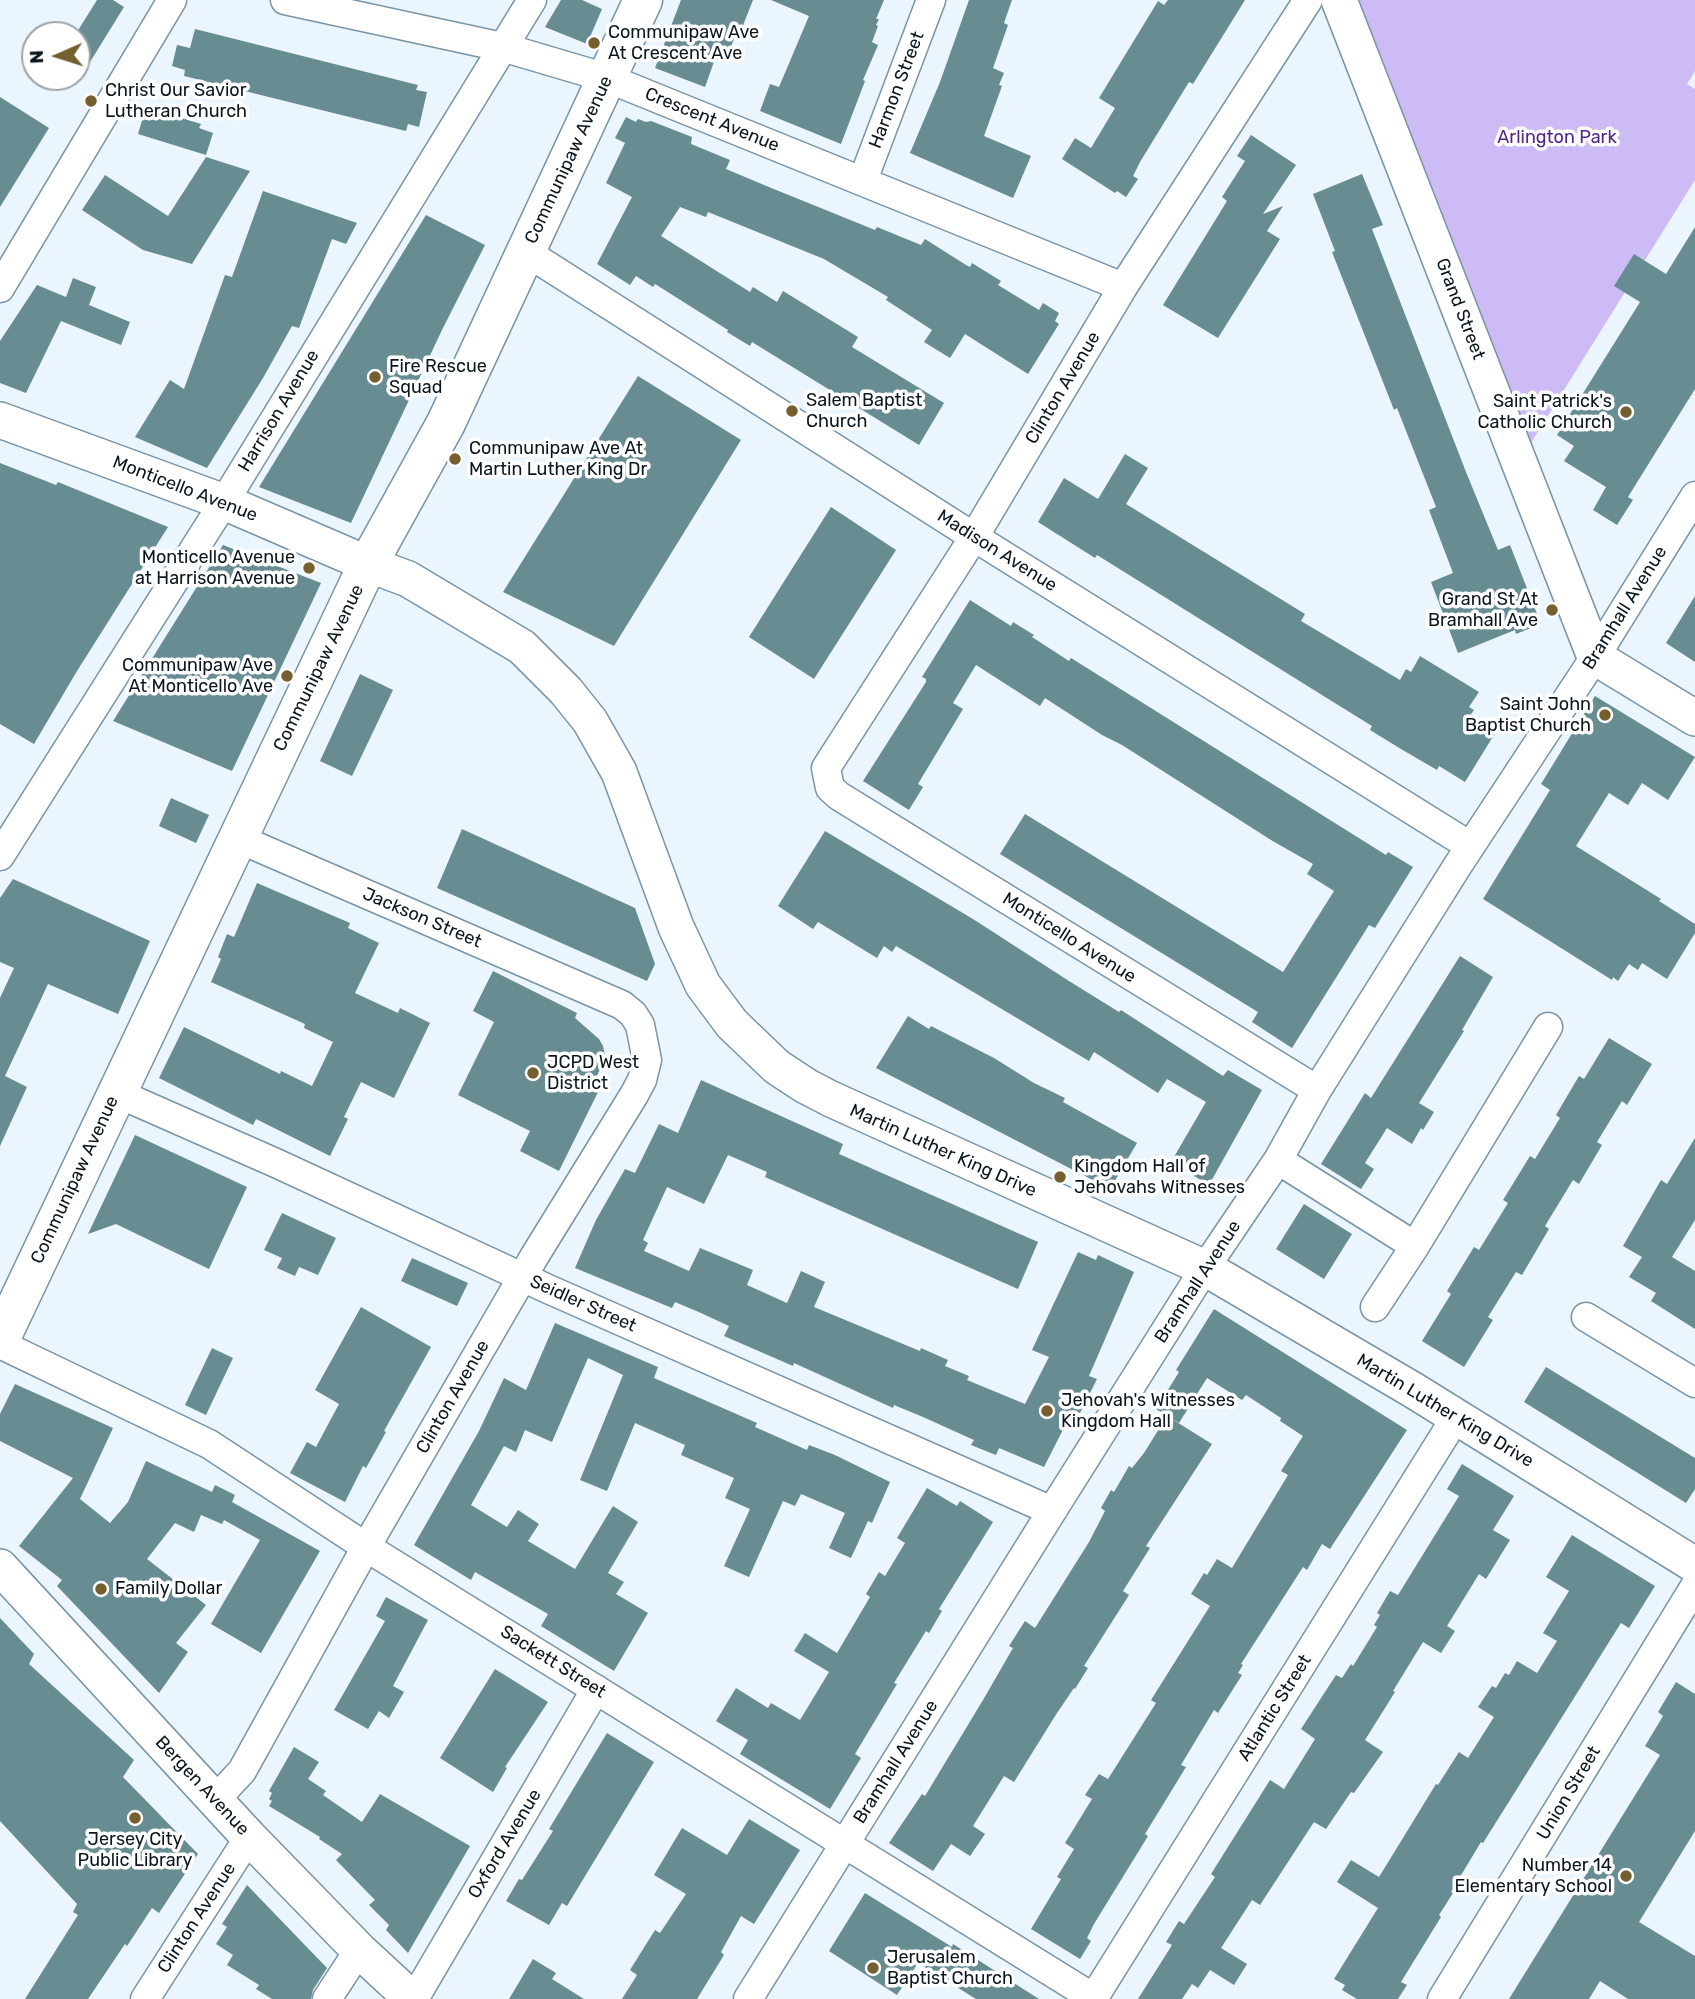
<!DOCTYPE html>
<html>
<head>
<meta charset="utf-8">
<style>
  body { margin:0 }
  #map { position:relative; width:1695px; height:1999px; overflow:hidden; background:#eaf5fd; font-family:Rubik,sans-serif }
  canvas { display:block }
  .north { position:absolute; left:21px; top:21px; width:70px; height:70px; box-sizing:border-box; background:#fff; border:2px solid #9ea2a5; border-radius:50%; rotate:267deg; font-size:19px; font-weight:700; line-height:28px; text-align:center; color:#0c171d }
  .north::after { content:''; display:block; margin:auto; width:24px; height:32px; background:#765f2f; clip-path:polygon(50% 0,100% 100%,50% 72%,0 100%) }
</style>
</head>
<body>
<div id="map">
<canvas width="1695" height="1999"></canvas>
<div class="north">N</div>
</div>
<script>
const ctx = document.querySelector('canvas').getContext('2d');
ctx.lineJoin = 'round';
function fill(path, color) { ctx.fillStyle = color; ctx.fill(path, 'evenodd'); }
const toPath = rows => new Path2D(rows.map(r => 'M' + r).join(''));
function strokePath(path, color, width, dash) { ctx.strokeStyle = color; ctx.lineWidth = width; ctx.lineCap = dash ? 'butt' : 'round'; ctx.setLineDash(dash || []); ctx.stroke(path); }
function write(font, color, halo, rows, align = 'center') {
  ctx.font = font + ' Rubik,sans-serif'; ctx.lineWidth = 7; ctx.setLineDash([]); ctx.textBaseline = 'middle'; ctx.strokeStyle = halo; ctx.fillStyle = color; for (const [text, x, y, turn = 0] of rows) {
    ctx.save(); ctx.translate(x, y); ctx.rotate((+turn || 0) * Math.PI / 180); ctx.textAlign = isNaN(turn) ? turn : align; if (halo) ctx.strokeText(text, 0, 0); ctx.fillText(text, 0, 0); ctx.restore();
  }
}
fill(toPath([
  [1355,0,1695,0,1695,71,1687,84,1695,89,1695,180,1529,446]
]), '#cdbbf6');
fill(toPath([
  [97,0,113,0,124,7,77,83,77,32],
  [561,0,582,0,602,9,587,44,545,27],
  [681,0,753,0,742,28,739,26,725,62,715,59,705,87,655,68],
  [771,0,884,0,876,19,879,19,876,25,878,26,872,42,878,45,863,80,865,81,841,144,760,111,770,84,779,87,809,16],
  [969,0,1012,0,1004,23,1008,25,993,68,1004,73,999,85,1002,86,984,136,1031,156,1013,198,910,153,940,82],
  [1168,0,1245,0,1193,84,1189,82,1140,162,1133,176,1138,179,1126,197,1117,191,1115,193,1062,159,1075,138,1091,148,1115,108,1099,98,1158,1,1164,5],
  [195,29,418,85,416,90,427,92,419,127,408,124,406,131,184,76,185,70,172,66,177,45,190,48],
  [0,97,49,128,0,207],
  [146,107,201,124,199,128,213,133,206,155,138,134],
  [626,117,636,122,638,119,646,122,651,121,692,137,691,144,730,160,726,169,764,185,875,230,877,227,921,245,925,239,966,265,970,267,972,263,1001,281,998,285,1039,310,1043,303,1059,313,1055,321,1059,324,1028,374,965,334,950,358,924,342,932,330,886,300,888,297,824,259,708,212,706,217,680,207,661,236,750,292,753,287,777,302,783,291,858,337,852,347,944,403,919,445,752,342,750,346,727,332,728,330,655,284,653,287,636,276,630,285,597,264,632,197,606,183,625,143,615,138],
  [1251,135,1296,165,1263,214,1283,206,1267,231,1280,239,1218,338,1163,305,1227,201,1222,197,1245,161,1237,156],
  [206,157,250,171,192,264,143,250,82,210,105,175,168,216],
  [1362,174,1383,225,1372,229,1466,472,1498,550,1510,545,1541,624,1516,634,1515,630,1458,653,1431,582,1453,573,1429,510,1436,507,1397,408,1394,410,1332,252,1335,251,1313,194],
  [263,191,357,223,346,244,332,239,299,328,292,326,263,378,207,468,135,437,170,380,184,389,225,275,232,277],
  [426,215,485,245,442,330,351,523,259,487],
  [1695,227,1695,389,1628,497,1633,500,1617,525,1593,510,1606,487,1564,461,1574,446,1557,435,1640,302,1614,286,1634,254,1666,274],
  [73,278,96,287,89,305,130,322,121,345,61,321,26,393,0,383,0,341,37,285,66,297],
  [638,376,741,440,614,646,503,592],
  [1125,454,1148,468,1126,504,1305,614,1301,621,1400,680,1406,669,1411,672,1420,656,1479,692,1469,707,1474,710,1471,714,1497,730,1465,782,1439,766,1437,770,1401,749,1370,730,1372,726,1330,700,1097,555,1095,558,1038,522,1064,478,1098,499],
  [0,463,56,485,58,482,168,527,77,671,34,744,0,724],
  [831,507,896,550,814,679,749,637],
  [223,545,321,583,232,771,113,721],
  [1695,596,1695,662,1666,643],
  [970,600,1011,626,1013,622,1034,635,1032,637,1069,661,1071,658,1386,855,1388,852,1413,867,1375,928,1369,925,1292,1048,1252,1022,1258,1012,1000,854,1025,814,1283,972,1334,891,1307,874,1313,864,1271,840,1122,745,1102,735,1045,698,1040,706,976,665,953,703,963,709,918,784,923,787,909,810,863,781,926,682,926,679,922,677],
  [360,674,393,690,352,776,320,761],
  [1595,696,1695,757,1668,800,1642,783,1628,805,1609,793,1576,846,1661,899,1659,901,1695,924,1695,933,1667,979,1642,963,1638,970,1629,964,1618,981,1613,977,1612,980,1483,899,1550,790,1541,784],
  [171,798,209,815,196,843,159,826],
  [462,829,635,908,655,964,647,981,437,888],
  [825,831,973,919,1069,981,1119,1012,1121,1010,1223,1076,1228,1070,1262,1090,1209,1185,1171,1162,1206,1102,1167,1079,1158,1093,1094,1052,1089,1061,896,946,892,952,884,946,877,958,818,922,813,929,778,906],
  [13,879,150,941,118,1014,48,984,5,1076,27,1087,0,1146,0,998,14,968,0,962,0,898],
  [257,883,350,923,348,928,379,943,355,993,398,1013,400,1008,430,1023,394,1098,361,1082,344,1117,348,1119,330,1156,256,1119,253,1125,159,1078,184,1027,280,1074,281,1071,312,1086,333,1042,304,1028,305,1024,211,982,221,959,218,957,227,934,234,937],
  [1460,956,1493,977,1462,1030,1464,1031,1419,1103,1434,1112,1423,1130,1421,1128,1412,1144,1387,1128,1365,1163,1374,1169,1361,1189,1321,1164,1365,1093,1371,1098],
  [493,971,577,1013,575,1018,599,1039,603,1046,605,1055,603,1064,593,1083,601,1086,559,1171,520,1151,530,1131,458,1095,494,1022,473,1011],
  [908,1016,929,1029,931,1026,994,1058,1034,1083,1065,1098,1063,1102,1137,1143,1110,1189,876,1068],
  [1609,1038,1652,1064,1627,1105,1622,1101,1597,1142,1602,1145,1579,1184,1573,1180,1545,1226,1549,1229,1522,1275,1516,1272,1488,1317,1493,1320,1464,1367,1422,1341,1451,1294,1447,1291,1474,1247,1479,1250,1508,1203,1503,1200,1530,1156,1535,1159,1560,1118,1556,1115,1579,1076,1584,1079],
  [701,1080,843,1144,839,1154,1038,1242,1018,1289,765,1177,767,1172,728,1155,704,1204,667,1187,643,1240,648,1243,644,1251,689,1271,700,1248,753,1270,747,1285,787,1303,801,1271,825,1282,814,1307,920,1351,921,1348,948,1360,945,1366,969,1376,967,1380,1025,1404,1049,1357,1032,1350,1078,1252,1096,1260,1098,1255,1134,1272,1089,1376,1097,1379,1080,1413,1073,1410,1044,1467,999,1448,996,1455,971,1445,974,1440,923,1417,894,1405,893,1408,794,1363,793,1366,724,1336,729,1326,701,1313,675,1302,672,1308,575,1268,596,1220,625,1169,635,1173,659,1124,678,1133],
  [135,1135,247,1187,209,1269,116,1224,88,1234],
  [1695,1138,1695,1220,1672,1257,1695,1271,1695,1329,1651,1301,1656,1293,1629,1277,1642,1257,1623,1246,1661,1180,1667,1184],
  [1304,1204,1352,1234,1324,1279,1276,1249],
  [282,1213,336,1238,318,1275,299,1267,295,1276,277,1268,282,1258,264,1250],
  [412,1258,468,1283,457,1306,401,1281],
  [361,1307,431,1347,384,1431,386,1432,375,1452,366,1468,363,1466,345,1502,290,1473,307,1442,316,1447,339,1404,315,1390],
  [1214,1309,1407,1430,1330,1549,1322,1544,1307,1570,1303,1567,1241,1664,1243,1665,1238,1673,1242,1675,1218,1713,1214,1710,1181,1765,1186,1767,1145,1834,1148,1836,1094,1924,1087,1938,1091,1941,1080,1959,1031,1929,1061,1879,1057,1877,1074,1849,1065,1843,1092,1799,1085,1795,1099,1774,1108,1779,1156,1703,1151,1700,1210,1606,1191,1594,1204,1573,1207,1575,1217,1559,1232,1568,1288,1475,1281,1471,1303,1436,1280,1421,1281,1418,1246,1395,1242,1400,1207,1378,1179,1423,1156,1409,1179,1372,1176,1370],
  [555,1323,658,1367,654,1378,757,1423,755,1427,807,1450,809,1445,835,1455,890,1482,872,1523,868,1521,851,1558,829,1548,845,1513,801,1494,795,1506,783,1501,749,1577,724,1566,750,1509,725,1498,734,1478,681,1455,685,1445,635,1423,607,1491,580,1480,623,1375,588,1358,552,1442,525,1430,516,1452,504,1446,471,1505,507,1527,518,1510,539,1524,528,1541,575,1569,613,1506,638,1522,608,1573,624,1582,616,1594,648,1613,614,1671,541,1626,548,1614,475,1572,471,1580,414,1545,479,1431,504,1378,526,1390],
  [212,1348,233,1358,206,1415,185,1405],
  [1546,1367,1695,1458,1695,1489,1686,1503,1524,1402],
  [15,1384,113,1428,80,1499,110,1523,128,1502,146,1461,212,1492,215,1485,235,1495,232,1502,320,1551,261,1653,211,1624,260,1540,224,1520,222,1524,201,1515,194,1532,175,1523,147,1559,206,1605,176,1643,188,1652,159,1693,57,1586,62,1580,19,1546,73,1478,0,1441,0,1414],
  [1167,1416,1212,1444,1146,1546,1150,1548,1123,1591,1129,1595,1084,1666,1088,1668,1075,1689,1074,1688,1057,1713,1014,1782,1004,1776,973,1826,985,1834,970,1856,951,1844,933,1871,889,1843,922,1794,925,1796,983,1700,1013,1648,1009,1646,1025,1621,1035,1628,1089,1542,1105,1511,1101,1508,1111,1490,1114,1492,1129,1466,1132,1468,1144,1453],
  [1462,1464,1514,1496,1493,1530,1510,1540,1486,1579,1479,1574,1447,1626,1455,1631,1441,1653,1423,1642,1393,1691,1395,1692,1365,1740,1383,1752,1354,1793,1351,1792,1326,1829,1314,1822,1260,1905,1252,1900,1221,1948,1247,1964,1234,1985,1210,1970,1198,1988,1192,1984,1182,1999,1138,1999,1172,1945,1166,1942,1179,1921,1184,1924,1215,1877,1211,1874,1270,1780,1284,1789,1315,1739,1301,1729,1336,1675,1342,1678,1351,1664,1353,1666,1377,1627,1374,1625,1380,1615,1377,1613,1390,1591,1398,1595,1459,1496,1447,1489],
  [927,1488,957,1506,960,1501,993,1522,939,1609,942,1611,929,1633,926,1631,894,1683,897,1684,855,1754,861,1758,830,1809,740,1754,748,1740,716,1721,736,1688,768,1708,771,1703,800,1720,829,1672,794,1651,805,1633,837,1653,870,1597,866,1594,879,1572,885,1576,905,1543,897,1538],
  [1572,1535,1655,1586,1629,1628,1621,1623,1483,1843,1481,1842,1451,1892,1453,1893,1439,1915,1441,1917,1401,1982,1407,1985,1398,1999,1357,1999,1342,1990,1345,1985,1334,1979,1378,1908,1337,1882,1351,1860,1379,1877,1436,1784,1438,1785,1459,1752,1468,1758,1494,1717,1478,1707,1492,1686,1496,1688,1505,1673,1509,1675,1517,1661,1537,1673,1557,1641,1543,1633,1569,1591,1546,1577],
  [386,1597,428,1620,393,1686,404,1692,389,1718,379,1711,368,1729,334,1710,385,1621,376,1616],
  [0,1618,34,1654,29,1664,134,1760,123,1777,198,1854,159,1913,152,1908,127,1946,125,1944,88,1999,25,1999,78,1915,73,1912,77,1904,0,1821],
  [495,1669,548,1702,505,1767,507,1768,493,1792,440,1758],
  [1676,1682,1695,1694,1695,1831,1639,1922,1695,1956,1695,1999,1628,1999,1600,1981,1589,1999,1509,1999,1660,1755,1645,1746,1663,1716,1658,1712],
  [607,1733,654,1762,567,1906,562,1903,549,1925,506,1901,519,1879,522,1880,553,1831,549,1829],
  [294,1747,319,1762,308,1779,326,1791,323,1795,362,1822,380,1794,470,1846,408,1953,386,1930,389,1925,369,1905,375,1900,336,1860,342,1854,319,1839,320,1837,269,1806,272,1801,269,1799,272,1793,269,1791],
  [749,1819,800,1850,754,1924,741,1916,721,1952,724,1955,697,1999,622,1999,637,1975,630,1970,655,1930,660,1933,686,1894,654,1875,682,1828,727,1855],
  [247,1885,327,1968,313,1990,311,1999,272,1999,256,1989,259,1985,227,1965,233,1955,216,1944,227,1927,222,1924],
  [865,1893,952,1947,953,1944,1039,1999,976,1999,918,1963,897,1995,829,1951],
  [533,1959,556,1973,552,1979,584,1999,509,1999]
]), '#678c91');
const minor = toPath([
  [285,0,502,47,607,78,1123,287],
  [1308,0,1123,287,974,537,826,768,830,788,839,796,1317,1090],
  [863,180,931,0],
  [526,252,974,537,1470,846],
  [0,288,172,0],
  [0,856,224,502,532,0],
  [117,1093,278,1164,548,1289,1052,1511],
  [1278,1160,1415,1246,1548,1027],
  [1375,1307,1415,1246],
  [1586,1317,1695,1383],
  [0,1344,209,1444,366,1547,1095,1999],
  [215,1800,242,1771,366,1547,534,1257,634,1095,642,1080,647,1060,640,1025,633,1014,622,1005,237,838],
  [145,1999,249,1837],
  [327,1999,359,1950],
  [414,1999,596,1689],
  [748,1999,1052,1511,1205,1268,1278,1160,1317,1090,1458,865,1595,657,1695,496],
  [1093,1999,1456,1417],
  [1442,1999,1695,1586]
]);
const tertiary = toPath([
  [1339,0,1595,657,1695,718],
  [0,420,224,502,368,564,408,579,522,647,566,691,590,721,619,772,676,927,703,985,732,1024,777,1067,806,1086,831,1099,1205,1268,1413,1390,1695,1565],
  [0,1567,249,1837,359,1950,412,1999]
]);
const secondary = toPath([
  [0,1340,368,564,446,423,643,0]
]);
strokePath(minor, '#7994a7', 31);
strokePath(tertiary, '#7994a7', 38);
strokePath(secondary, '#7994a7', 41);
strokePath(minor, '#fff', 28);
strokePath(tertiary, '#fff', 35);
strokePath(secondary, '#fff', 38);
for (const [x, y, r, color] of [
  [594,43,7,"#765f2f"],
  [91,101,7,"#765f2f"],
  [375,377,7,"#765f2f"],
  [792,411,7,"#765f2f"],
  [1626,412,7,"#765f2f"],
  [455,459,7,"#765f2f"],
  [309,568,7,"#765f2f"],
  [1552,610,7,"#765f2f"],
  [287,676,7,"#765f2f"],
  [1605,715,7,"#765f2f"],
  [533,1073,7,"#765f2f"],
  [1060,1177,7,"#765f2f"],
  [1047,1411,7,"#765f2f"],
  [101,1589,7,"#765f2f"],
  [135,1818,7,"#765f2f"],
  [1626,1876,7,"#765f2f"],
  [873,1968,7,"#765f2f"]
]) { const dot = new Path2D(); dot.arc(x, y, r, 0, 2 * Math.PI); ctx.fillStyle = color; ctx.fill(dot); strokePath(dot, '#fff', 2.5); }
write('18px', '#0c171d', '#fff', [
  ["Communipaw Ave",608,33],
  ["At Crescent Ave",608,54],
  ["Christ Our Savior",105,91],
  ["Lutheran Church",105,112],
  ["Fire Rescue",389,367],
  ["Squad",389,388],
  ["Salem Baptist",806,401],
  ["Church",806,422],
  ["Saint Patrick's",1612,402,"right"],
  ["Catholic Church",1612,423,"right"],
  ["Communipaw Ave At",469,449],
  ["Martin Luther King Dr",469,470],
  ["Monticello Avenue",295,558,"right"],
  ["at Harrison Avenue",295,579,"right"],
  ["Grand St At",1538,600,"right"],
  ["Bramhall Ave",1538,621,"right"],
  ["Communipaw Ave",273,666,"right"],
  ["At Monticello Ave",273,687,"right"],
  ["Saint John",1591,705,"right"],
  ["Baptist Church",1591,726,"right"],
  ["JCPD West",547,1063],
  ["District",547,1084],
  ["Kingdom Hall of",1074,1167],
  ["Jehovahs Witnesses",1074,1188],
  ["Jehovah's Witnesses",1061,1401],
  ["Kingdom Hall",1061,1422],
  ["Family Dollar",115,1589],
  ["Jersey City",135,1840,"center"],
  ["Public Library",135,1861,"center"],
  ["Number 14",1612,1866,"right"],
  ["Elementary School",1612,1887,"right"],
  ["Jerusalem",887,1958],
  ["Baptist Church",887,1979]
], 'left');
write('18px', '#0c171d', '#fff', [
  ["Harmon Street",897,90,-69],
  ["Crescent Avenue",712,120,22],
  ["Communipaw Avenue",569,160,-65],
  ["Grand Street",1460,309,69],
  ["Clinton Avenue",1063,388,-59],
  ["Harrison Avenue",279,411,-59],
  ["Monticello Avenue",185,489,21],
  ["Madison Avenue",997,551,32],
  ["Bramhall Avenue",1625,608,-58],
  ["Communipaw Avenue",319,668,-64],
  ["Jackson Street",422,918,23],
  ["Monticello Avenue",1069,938,32],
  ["Martin Luther King Drive",943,1151,24],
  ["Communipaw Avenue",75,1180,-65],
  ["Bramhall Avenue",1198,1282,-57],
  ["Seidler Street",583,1304,24],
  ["Clinton Avenue",453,1397,-60],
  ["Martin Luther King Drive",1445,1411,31],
  ["Sackett Street",553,1662,32],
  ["Atlantic Street",1275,1708,-58],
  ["Bramhall Avenue",896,1762,-58],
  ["Bergen Avenue",202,1786,47],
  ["Union Street",1569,1793,-59],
  ["Oxford Avenue",505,1844,-59],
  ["Clinton Avenue",197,1918,-57]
]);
write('18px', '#512689', '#fff', [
  ["Arlington Park",1557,138]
]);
</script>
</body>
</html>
